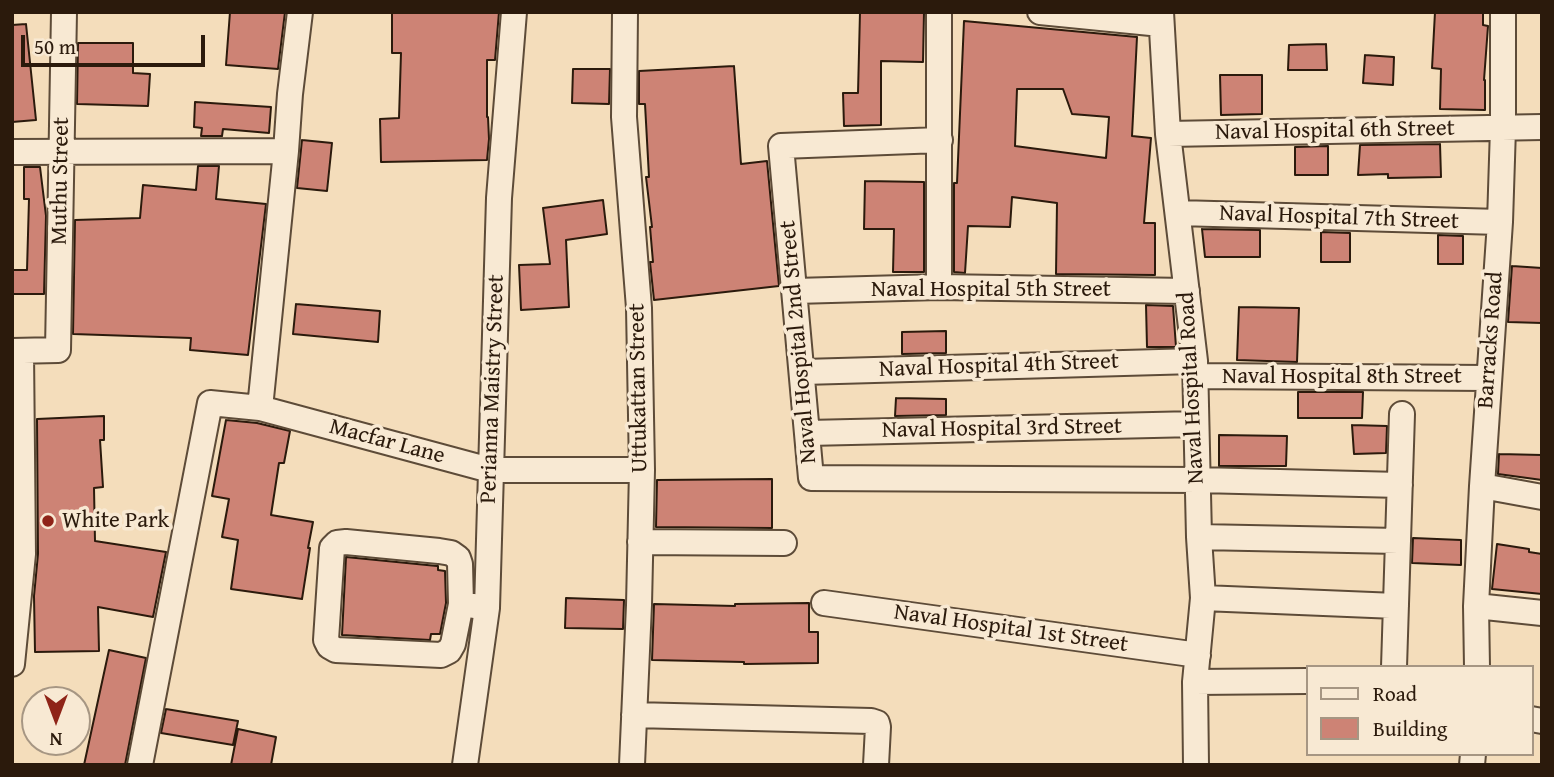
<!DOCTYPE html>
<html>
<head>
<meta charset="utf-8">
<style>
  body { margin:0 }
  #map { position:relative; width:1554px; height:777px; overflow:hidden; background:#f4ddbb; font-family:"Gentium Book Plus",serif }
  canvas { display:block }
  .frame { position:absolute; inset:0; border:14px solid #2b1a0c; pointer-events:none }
  .legend { position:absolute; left:1306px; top:665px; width:228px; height:91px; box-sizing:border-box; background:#f8e9d3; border:2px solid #a69683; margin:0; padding:9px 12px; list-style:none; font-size:21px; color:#2b1a0c }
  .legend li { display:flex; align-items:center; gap:14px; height:35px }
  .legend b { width:35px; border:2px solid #a69683 }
  .north { position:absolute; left:21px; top:686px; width:70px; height:70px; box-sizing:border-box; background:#f8e9d3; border:2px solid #a69683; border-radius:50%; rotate:180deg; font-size:19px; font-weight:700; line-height:28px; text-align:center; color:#2b1a0c }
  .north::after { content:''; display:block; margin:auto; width:24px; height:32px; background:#8f2418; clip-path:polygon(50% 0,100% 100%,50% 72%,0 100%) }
  .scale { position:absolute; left:21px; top:35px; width:184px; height:32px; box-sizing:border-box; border:4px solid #2b1a0c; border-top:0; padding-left:9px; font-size:21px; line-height:24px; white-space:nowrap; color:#2b1a0c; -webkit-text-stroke:5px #f8e9d3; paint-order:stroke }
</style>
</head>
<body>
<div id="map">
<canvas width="1554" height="777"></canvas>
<div class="frame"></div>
<ul class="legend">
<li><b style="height:9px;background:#f8e9d3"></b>Road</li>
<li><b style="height:19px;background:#cd8375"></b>Building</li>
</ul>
<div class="north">N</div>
<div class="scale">50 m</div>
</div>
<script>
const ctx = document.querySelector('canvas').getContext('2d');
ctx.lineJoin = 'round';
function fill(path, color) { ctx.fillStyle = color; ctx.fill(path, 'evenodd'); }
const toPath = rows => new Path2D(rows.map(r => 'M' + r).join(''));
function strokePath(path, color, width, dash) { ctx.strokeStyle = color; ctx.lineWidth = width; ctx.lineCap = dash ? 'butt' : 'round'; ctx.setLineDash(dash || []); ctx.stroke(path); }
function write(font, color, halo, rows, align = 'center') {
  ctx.font = font + ' "Gentium Book Plus",serif'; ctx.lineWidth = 7; ctx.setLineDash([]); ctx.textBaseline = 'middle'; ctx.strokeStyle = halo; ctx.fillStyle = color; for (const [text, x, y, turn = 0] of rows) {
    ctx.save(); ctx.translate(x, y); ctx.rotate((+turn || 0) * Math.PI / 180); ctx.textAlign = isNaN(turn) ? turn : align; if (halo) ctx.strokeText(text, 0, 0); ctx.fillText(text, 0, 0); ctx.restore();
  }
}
const building = toPath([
  [230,12,285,12,278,69,226,65,230,12],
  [392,12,499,12,495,60,487,60,487,117,488,117,489,139,487,160,381,162,380,119,399,118,401,53,392,53,392,12],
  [860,12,924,12,923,62,881,61,881,125,844,126,843,93,858,93,860,12],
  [1435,12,1483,12,1483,25,1488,26,1484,80,1485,80,1485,110,1440,109,1441,69,1432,68,1435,12],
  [964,21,1137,37,1132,136,1151,138,1144,223,1155,223,1155,275,1056,274,1057,203,1012,197,1010,227,968,226,965,273,954,272,954,183,957,183,964,21],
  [1017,89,1063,89,1072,114,1109,117,1106,158,1015,146,1017,89],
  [26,24,36,120,12,122,12,25,26,24],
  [78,43,133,43,133,73,150,74,148,106,77,104,78,43],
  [1326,44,1327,70,1288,70,1289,45,1326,44],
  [1365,55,1394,57,1393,85,1363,83,1365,55],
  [734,66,741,164,767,161,779,286,654,300,650,262,653,262,650,227,652,227,646,177,649,177,645,104,639,104,639,71,734,66],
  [573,69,610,69,609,104,572,103,573,69],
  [1220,75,1262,75,1262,114,1221,115,1220,75],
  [195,102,271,107,269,133,223,129,222,136,201,136,202,128,194,127,195,102],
  [302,140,332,143,327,191,297,188,302,140],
  [1440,144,1441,177,1388,178,1388,174,1358,175,1360,145,1440,144],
  [1328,146,1328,175,1295,175,1295,147,1328,146],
  [198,166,219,166,216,199,266,204,248,355,190,350,191,338,73,334,75,220,140,218,143,185,196,190,198,166],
  [24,167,40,167,46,216,44,294,12,294,12,270,27,270,29,199,24,199,24,167],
  [865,181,924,182,924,272,893,272,894,229,864,229,865,181],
  [603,200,607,234,566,240,569,307,521,310,519,265,550,264,543,208,603,200],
  [1202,229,1260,230,1260,257,1205,257,1202,229],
  [1321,232,1350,233,1350,262,1321,262,1321,232],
  [1438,235,1463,236,1463,264,1438,264,1438,235],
  [1512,266,1542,268,1542,323,1508,322,1512,266],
  [296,304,380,311,378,342,293,334,296,304],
  [1146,305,1173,306,1176,347,1147,347,1146,305],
  [1239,307,1299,308,1297,362,1237,360,1239,307],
  [946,331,946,353,902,354,902,332,946,331],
  [1298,392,1363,392,1362,418,1298,418,1298,392],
  [896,398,946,399,946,415,895,416,896,398],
  [104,416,104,440,100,440,103,487,94,488,95,541,166,552,153,617,98,607,99,651,35,652,34,596,38,554,37,419,104,416],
  [226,420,257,423,290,431,284,463,279,463,271,515,313,522,308,548,310,548,302,599,231,589,238,540,222,537,229,499,212,496,226,420],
  [1352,425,1387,426,1386,453,1354,454,1352,425],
  [1219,435,1287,436,1286,466,1219,466,1219,435],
  [1499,454,1542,455,1542,480,1498,474,1499,454],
  [772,479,772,528,656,527,657,480,772,479],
  [1413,538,1461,540,1461,565,1412,563,1413,538],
  [1497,544,1529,549,1529,552,1542,554,1542,594,1492,589,1497,544],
  [346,557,437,566,438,566,438,570,445,571,446,603,440,634,431,634,430,640,342,635,346,557],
  [566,598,624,600,623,629,565,628,566,598],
  [809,603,809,632,818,632,818,663,744,664,744,662,652,660,654,604,735,606,735,604,809,603],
  [109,650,146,658,125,765,84,765,109,650],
  [166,709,238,721,233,745,161,733,166,709],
  [238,729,276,737,271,765,231,765,238,729]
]);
fill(building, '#cd8375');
strokePath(building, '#2b1a0c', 2);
const minor = toPath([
  [625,12,624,117,639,308,642,470,639,605,632,765],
  [1040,12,1161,24],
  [1161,12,1168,134,1195,361,1199,537,1203,598,1195,682,1196,765],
  [1168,134,1542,127],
  [940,140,781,146,811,478,1199,480,1400,485],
  [12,152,286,151],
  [1178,213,1500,222],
  [939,287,939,12],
  [795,291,939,287,1187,291],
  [12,351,58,350,64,12],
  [803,372,1195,361],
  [1195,376,1488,378],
  [260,408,286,151,290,94,300,12],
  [808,433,1196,424],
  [1482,486,1542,497],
  [1199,537,1398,541],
  [640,542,784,543],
  [1203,598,1396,606],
  [824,603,1198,655],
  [461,604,460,564,458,558,451,553,439,551,346,542,337,543,332,548,326,640,329,646,336,650,441,655,449,651,453,644,461,604,487,608],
  [1476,606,1542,613],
  [12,664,23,554,21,351],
  [1394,667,1402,414],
  [1477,667,1476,606,1482,486,1500,222,1503,128,1503,12],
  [1195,682,1307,681],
  [634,715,871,721,877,723,878,727,876,765],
  [1531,719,1542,721],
  [140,765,210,403,260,408,490,470,642,470],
  [465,765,487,608,499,198,514,12],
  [1472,765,1473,754]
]);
strokePath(minor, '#5d4b38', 28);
strokePath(minor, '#f8e9d3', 24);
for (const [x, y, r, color] of [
  [48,521,7,"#8f2418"]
]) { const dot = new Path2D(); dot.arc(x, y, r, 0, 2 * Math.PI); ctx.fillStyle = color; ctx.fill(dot); strokePath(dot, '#f8e9d3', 2.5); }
write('23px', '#2b1a0c', '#f8e9d3', [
  ["Naval Hospital 6th Street",1335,131,-1],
  ["Muthu Street",61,181,-89],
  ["Naval Hospital 7th Street",1339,218,2],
  ["Naval Hospital 5th Street",991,290],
  ["Barracks Road",1491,340,-86],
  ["Naval Hospital 2nd Street",799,342,-95],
  ["Naval Hospital 4th Street",999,366,-2],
  ["Naval Hospital 8th Street",1342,377],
  ["Uttukattan Street",639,388,-91],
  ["Naval Hospital Road",1192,388,-93],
  ["Perianna Maistry Street",493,389,-88],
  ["Naval Hospital 3rd Street",1002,429,-1],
  ["Macfar Lane",387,442,15],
  ["Naval Hospital 1st Street",1011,629,8]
]);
write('23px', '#2b1a0c', '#f8e9d3', [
  ["White Park",62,521]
], 'left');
</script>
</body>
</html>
